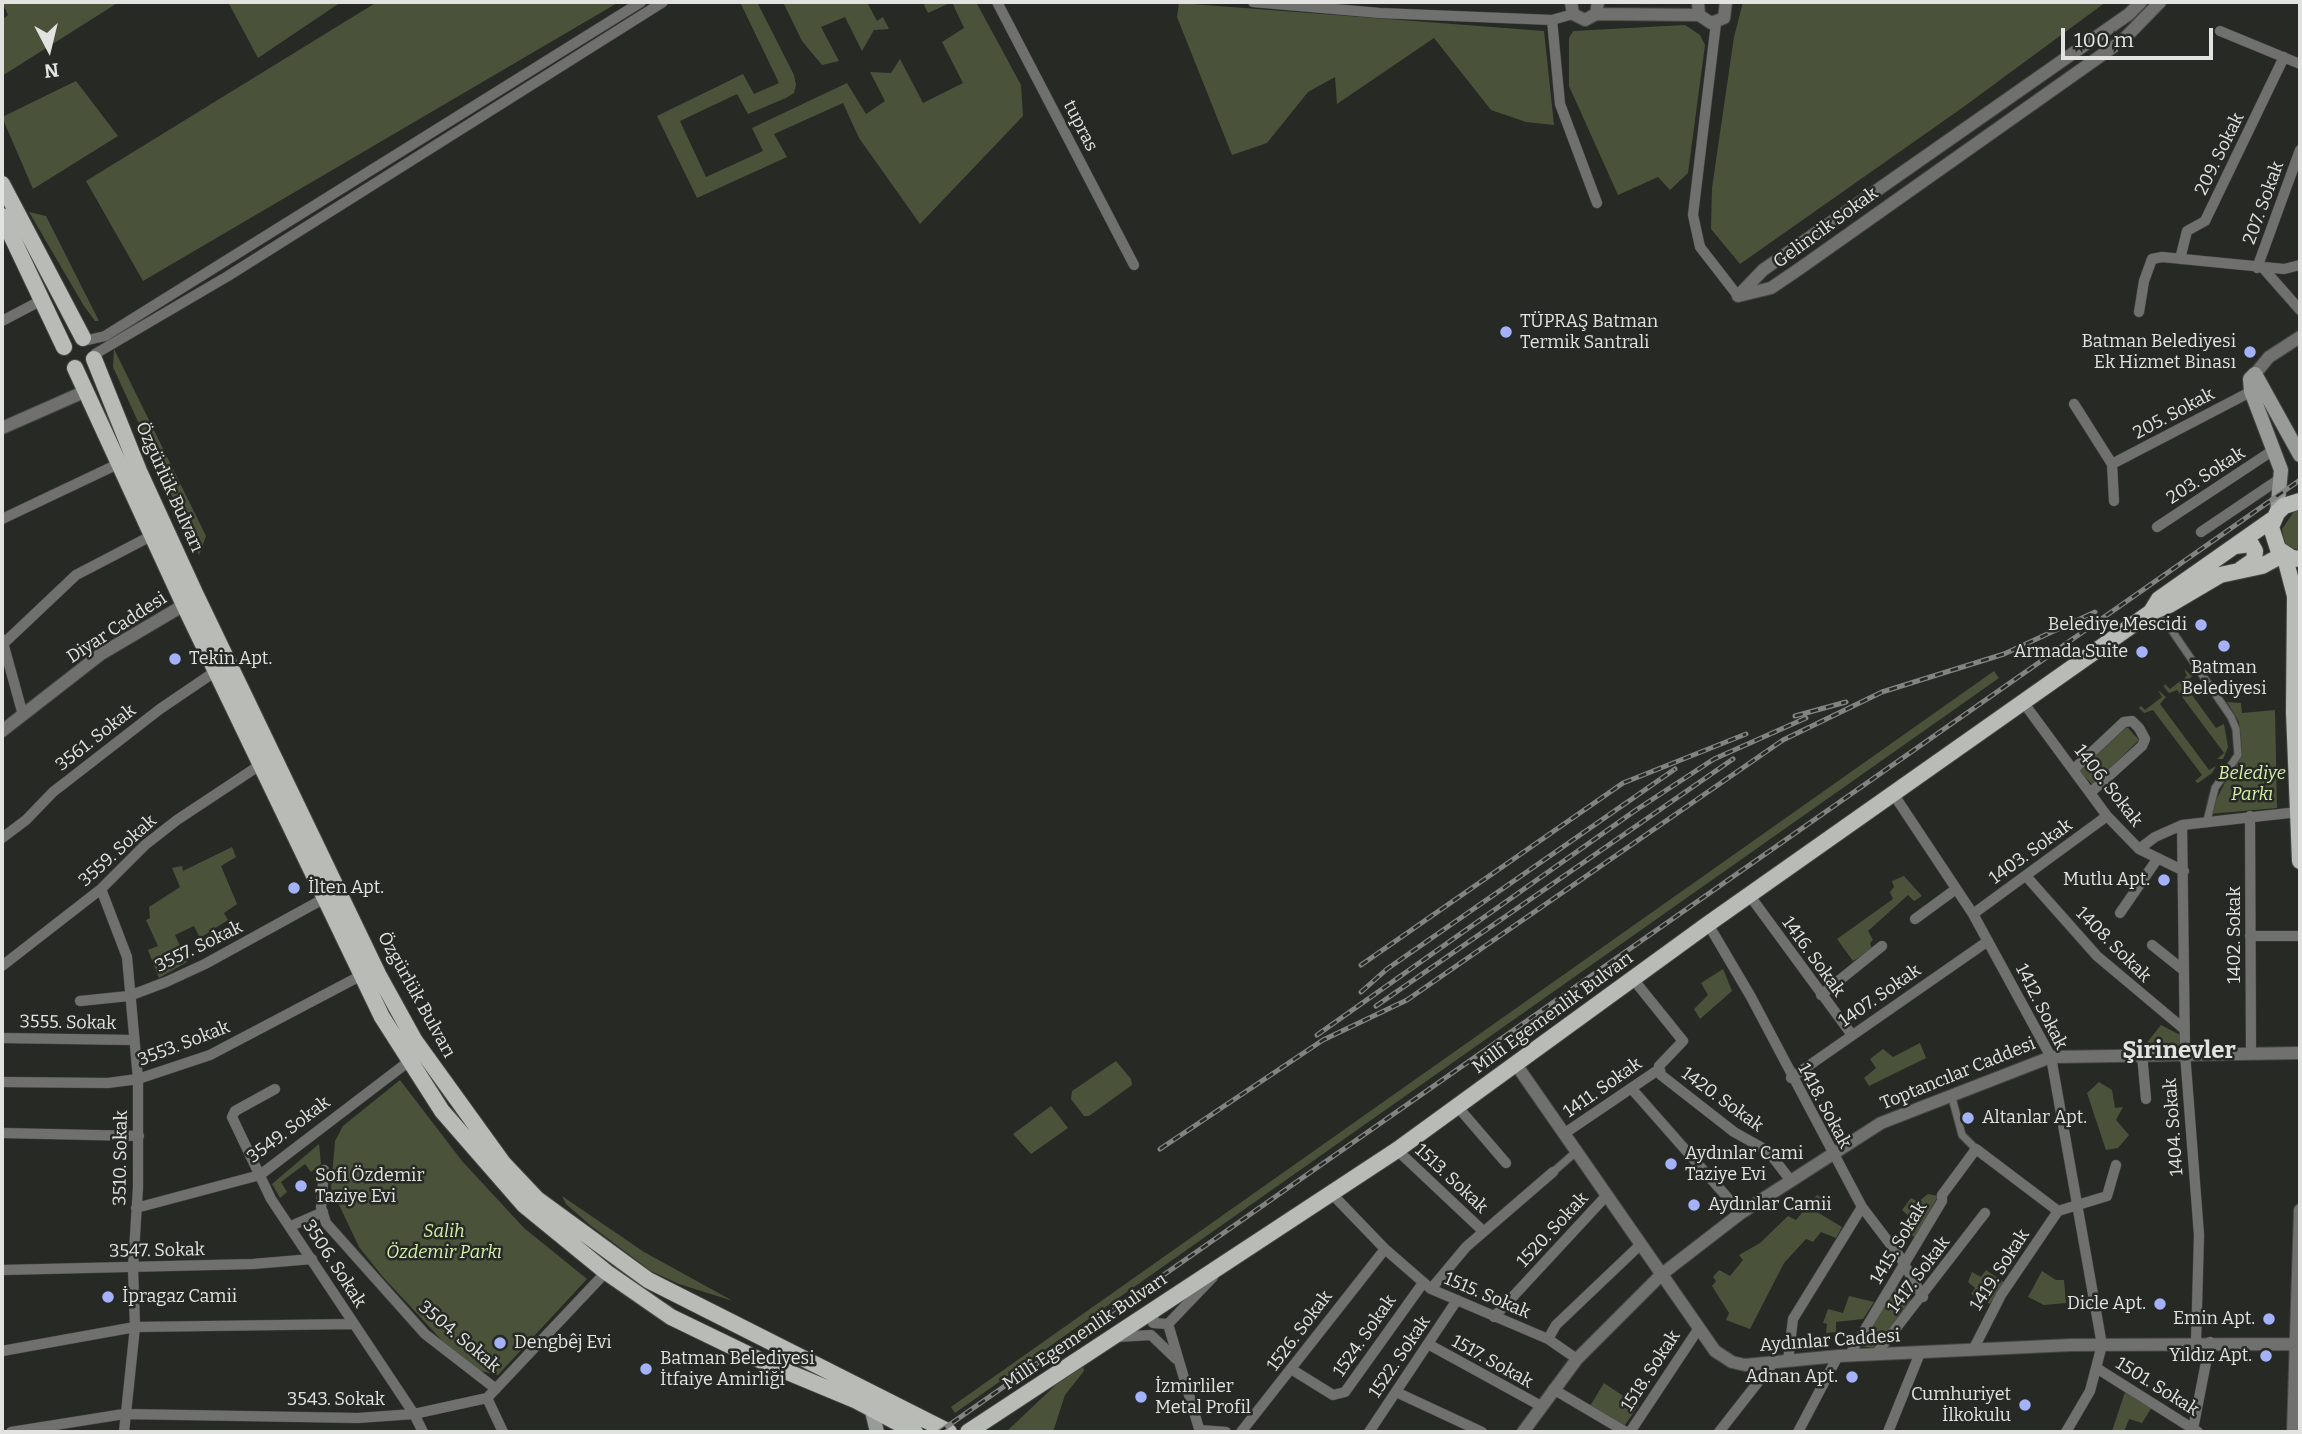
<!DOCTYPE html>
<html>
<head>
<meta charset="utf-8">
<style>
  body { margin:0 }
  #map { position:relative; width:2302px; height:1434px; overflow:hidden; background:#272925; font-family:Bitter,serif }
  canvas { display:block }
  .frame { position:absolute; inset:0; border:4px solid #e2e3e0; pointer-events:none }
  .north { position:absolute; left:14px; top:14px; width:70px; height:70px; -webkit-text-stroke:5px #272925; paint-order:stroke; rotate:173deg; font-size:19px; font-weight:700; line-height:28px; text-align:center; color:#e2e3e0 }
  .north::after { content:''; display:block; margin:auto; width:24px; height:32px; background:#e2e3e0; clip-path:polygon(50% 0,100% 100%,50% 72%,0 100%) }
  .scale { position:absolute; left:2061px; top:28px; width:152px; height:32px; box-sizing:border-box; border:4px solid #e2e3e0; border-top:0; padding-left:9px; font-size:21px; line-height:24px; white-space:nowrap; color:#e2e3e0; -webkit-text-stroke:5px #272925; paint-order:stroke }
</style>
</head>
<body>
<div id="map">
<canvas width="2302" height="1434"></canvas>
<div class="frame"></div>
<div class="north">N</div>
<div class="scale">100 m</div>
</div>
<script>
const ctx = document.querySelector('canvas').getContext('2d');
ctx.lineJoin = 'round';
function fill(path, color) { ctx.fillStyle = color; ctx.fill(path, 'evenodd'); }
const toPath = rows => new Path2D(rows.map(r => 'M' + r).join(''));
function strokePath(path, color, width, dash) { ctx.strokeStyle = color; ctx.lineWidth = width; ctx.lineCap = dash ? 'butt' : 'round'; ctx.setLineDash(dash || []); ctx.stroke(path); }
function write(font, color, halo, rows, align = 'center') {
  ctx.font = font + ' Bitter,serif'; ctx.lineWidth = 5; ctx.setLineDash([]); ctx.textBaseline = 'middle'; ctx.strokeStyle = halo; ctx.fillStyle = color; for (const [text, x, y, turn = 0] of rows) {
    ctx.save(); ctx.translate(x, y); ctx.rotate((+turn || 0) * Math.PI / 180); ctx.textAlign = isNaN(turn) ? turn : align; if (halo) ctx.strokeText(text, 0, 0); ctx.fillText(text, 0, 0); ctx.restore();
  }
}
fill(toPath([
  [2,2,119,2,2,76,2,20,8,15],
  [228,2,341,2,258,58],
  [377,2,619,2,143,281,86,181],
  [740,2,757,2,794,75,796,85,794,93,786,98,748,114,737,94,680,121,706,177,763,151,752,128,847,83,866,114,885,101,870,72,891,73,900,59,923,103,963,83,942,42,964,28,952,2,928,13,924,5,929,2,976,2,1021,85,1023,116,920,224,859,138,843,103,774,134,787,157,697,198,657,116,743,74,754,94,779,83],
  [783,2,867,2,877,21,883,17,889,29,874,30,862,51,845,17,821,27,839,61,822,65,802,41],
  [1743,2,2106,2,1962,108,1740,264,1711,229,1712,188,1734,37],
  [1179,3,1544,31,1554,125,1526,122,1491,110,1434,38,1337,104,1335,77,1308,92,1267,143,1232,155,1177,17],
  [1685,25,1700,35,1705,45,1688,173,1670,190,1658,177,1618,195,1569,86,1569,38,1573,31],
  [76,81,118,136,33,189,2,117],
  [29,212,46,216,99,321,95,321,84,306],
  [114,349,206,536,199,555,113,367],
  [2300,509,2300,550,2299,550,2285,546,2282,529,2295,510],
  [2184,669,2192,676,2184,684,2216,728,2224,724,2228,747,2223,759,2217,759,2224,753,2177,690,2169,693,2164,687,2165,684,2170,689,2187,676],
  [1994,671,1999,678,955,1413,951,1407],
  [2158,690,2166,697,2160,704,2209,770,2216,766,2212,773,2198,783,2195,781,2202,775,2153,710,2144,713,2139,708,2141,706,2145,710,2162,697],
  [2227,702,2241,703,2242,713,2275,710,2277,808,2209,814,2242,749,2239,722],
  [2127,727,2139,740,2093,785,2079,771],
  [232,847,236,857,221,866,237,904,224,913,228,920,200,938,194,926,175,935,187,962,159,978,148,950,158,946,146,920,150,918,149,907,180,887,172,868,182,866,183,871],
  [1904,876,1922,896,1914,901,1908,895,1868,931,1873,940,1870,943,1872,949,1853,961,1837,939,1893,899,1890,892,1894,887,1892,881],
  [1723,969,1732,991,1700,1019,1694,1009,1708,995,1701,983],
  [2161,1025,2180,1035,2181,1049,2141,1050],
  [1920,1043,1926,1058,1869,1086,1864,1078,1876,1068,1870,1059,1883,1049,1893,1057],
  [1116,1061,1131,1079,1132,1085,1089,1116,1084,1116,1071,1099,1072,1091],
  [400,1080,462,1161,524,1228,587,1279,498,1375,481,1371,450,1349,383,1277,359,1247,331,1188,335,1141,343,1126],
  [2099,1082,2112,1090,2115,1108,2123,1107,2116,1120,2129,1135,2118,1148,2106,1150,2087,1093],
  [1051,1106,1068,1128,1031,1154,1013,1134],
  [319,1144,321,1164,311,1172,305,1164,281,1182,287,1192,280,1198,272,1184],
  [1928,1194,1938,1196,1915,1238,1906,1229,1912,1219,1902,1210,1911,1198,1918,1202],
  [1817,1195,1823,1199,1817,1212,1842,1227,1836,1238,1821,1232,1813,1242,1806,1239,1784,1263,1750,1329,1726,1320,1729,1313,1712,1286,1716,1281,1713,1277,1719,1270,1730,1276,1743,1260,1739,1255,1760,1243,1788,1216,1796,1220],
  [562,1196,644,1252,733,1301,679,1284,651,1271,590,1225,566,1204],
  [1986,1270,2005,1283,1990,1304,1971,1294,1975,1288,1968,1282,1972,1272,1981,1277],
  [2042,1271,2056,1280,2064,1280,2066,1303,2044,1305,2028,1297],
  [1894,1285,1909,1289,1911,1301,1879,1349,1860,1346],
  [1849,1296,1874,1302,1863,1319,1836,1322,1836,1332,1826,1333,1827,1324,1823,1323,1828,1309,1843,1313],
  [1082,1360,1084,1371,1065,1395,1053,1432,1006,1432],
  [1604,1383,1638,1406,1625,1425,1620,1425,1590,1406],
  [2125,1392,2152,1407,2142,1423,2129,1419,2124,1432,2115,1432,2112,1431]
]), '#4a533a');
const pedestrian = toPath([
  [2151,612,2168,625,2231,717,2236,729,2238,755,2215,788,2207,821],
  [1951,1094,1962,1135,1976,1149],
  [1553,1172,1577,1151]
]);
const minor = toPath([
  [997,2,1134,265],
  [1253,2,1380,13,1552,20,1573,14],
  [1552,20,1560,104,1597,203],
  [1716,23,1693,215,1700,247,1738,296],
  [2220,31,2300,64],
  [2180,259,2187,231,2205,221,2284,57],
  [2257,268,2300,150],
  [2263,268,2300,310],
  [2139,312,2144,281,2152,259,2162,257,2284,269,2300,265],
  [2,321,42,300],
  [88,340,105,336,641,2],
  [95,354,228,276,663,2],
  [2074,404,2112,464,2114,501],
  [2112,464,2254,390],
  [2,519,118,464],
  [2157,527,2272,451],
  [2201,532,2281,478],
  [2,639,23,715],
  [2,645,76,575,151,536],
  [2023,702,2107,816,2139,849,2184,871],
  [2074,769,2124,722,2132,721,2139,728,2145,739,2142,746,2090,793],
  [1894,795,1973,914,2051,1057,2102,1345,2090,1391,2066,1432],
  [2250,816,2251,1053],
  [2182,825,2185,1053,2199,1235,2196,1342],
  [2,838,26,820,53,792,160,709,216,671],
  [2139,849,2155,837,2182,825,2298,812],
  [2026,876,2097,956,2184,1029],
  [101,889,127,957,138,1079,138,1187,133,1268,135,1327,124,1432],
  [1750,896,1852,1035],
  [2120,913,2158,858],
  [1973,914,2107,816],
  [1915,919,1956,889],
  [1708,924,1751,997,1862,1207,1900,1257,1923,1297],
  [2250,936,2300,936],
  [2152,945,2182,969],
  [2,966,101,889,145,845,177,820,260,765],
  [1633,979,1683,1041,1659,1066,1661,1075,1734,1132,1768,1151,1791,1181],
  [1821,995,1882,946],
  [80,1001,129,996,166,982,205,964,325,898],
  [2,1038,133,1040],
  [2142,1054,2146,1099],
  [1791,1078,1988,941],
  [2,1082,108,1083,138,1079,210,1055,362,975],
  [1631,1088,1741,1213],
  [275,1089,235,1111,232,1117,271,1199,414,1414,423,1432],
  [1457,1106,1506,1163],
  [2,1133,139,1136],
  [1565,1133,1658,1070],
  [1397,1150,1483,1231],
  [324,1170,321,1207,326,1223,425,1334,496,1389],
  [1332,1194,1385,1249,1431,1289,1548,1339,1577,1359],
  [136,1208,260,1175,408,1062],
  [291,1226,323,1212],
  [2,1270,253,1264,312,1259],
  [1431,1289,1466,1247,1553,1172],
  [1154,1308,1153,1323,1168,1324],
  [1494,1317,1607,1195],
  [1117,1337,1151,1335,1176,1359],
  [1548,1339,1556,1325,1640,1245],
  [1428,1344,1541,1406],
  [1973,1350,2001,1295,2058,1211],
  [2,1351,135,1327,354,1324],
  [1876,1354,1985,1213],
  [1849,1356,1942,1201,1942,1195,1976,1149,2058,1211,2107,1196,2116,1165],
  [1788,1361,1793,1319,1862,1207],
  [1291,1369,1333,1395,1345,1392,1423,1283],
  [2098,1369,2198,1432],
  [1553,1389,1626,1432],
  [1396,1392,1482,1432],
  [487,1398,503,1432],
  [2193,1429,2210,1342],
  [1200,1430,1226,1432],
  [11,1432,124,1414,358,1418,414,1414,487,1398,606,1272],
  [1200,1432,1168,1324,1213,1277],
  [1241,1432,1385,1249],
  [1369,1432,1457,1300],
  [1630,1432,1699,1328],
  [1719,1432,1773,1363],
  [1798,1432,1838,1356],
  [1888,1432,1920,1353]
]);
const tertiary = toPath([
  [1571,2,1573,14,1585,20,1596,14,1598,2],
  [1698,2,1699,15,1711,23,1724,18,1726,2],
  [1596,14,1699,15],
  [1738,296,1771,288,1799,269,2123,40,2160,2],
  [1738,296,1763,270,2129,14,2141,2],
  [2255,374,2269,357,2300,337],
  [2,428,86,391],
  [2,731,101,654,184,605],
  [1515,1063,1715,1351,1732,1362,1745,1365,1838,1356,2071,1345,2300,1344],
  [1523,1432,1577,1359,1662,1274,1741,1213,1881,1123,2051,1057,2300,1053],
  [2293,1432,2300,1210]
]);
const secondary = toPath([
  [2255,374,2250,379,2251,391,2281,470,2277,513],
  [2255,374,2300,455],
  [872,1411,877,1432]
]);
const primary = toPath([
  [2,184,83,338],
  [2,216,64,347],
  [94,359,139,471,195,593,378,974,415,1041,503,1163,537,1199,648,1280,949,1432],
  [75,368,184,605,382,1017,442,1111,524,1205,606,1272,671,1317,766,1363,855,1400,915,1432],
  [2300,501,2284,506,2277,513,2271,527,2278,549,2292,558,2300,559],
  [2235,546,2251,544,2255,551,2254,560,2241,569],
  [2151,612,2159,599,2273,519],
  [968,1432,1397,1150,1708,924,2151,612,2169,605,2220,575,2262,566,2284,554,2295,596,2294,712,2300,861]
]);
strokePath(pedestrian, '#454743', 9);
strokePath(minor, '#454743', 11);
strokePath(tertiary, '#454743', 14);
strokePath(secondary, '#454743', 16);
strokePath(primary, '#454743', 18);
strokePath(pedestrian, '#70716f', 7);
strokePath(minor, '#70716f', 10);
strokePath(tertiary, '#70716f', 12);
strokePath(secondary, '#999b98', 14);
strokePath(primary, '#b9bbb7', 16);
const rail = toPath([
  [1795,716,1846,702],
  [1361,965,1623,783,1746,734],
  [1361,992,1387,969,1675,769],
  [1376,1006,1733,759],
  [1317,1035,1636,810,1714,759,1806,718],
  [1160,1149,1323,1040,1407,1000,1783,740,1882,692,2004,654,2095,612],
  [939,1432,2300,480]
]);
strokePath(rail, '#838481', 5);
strokePath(rail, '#272925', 2.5, [8]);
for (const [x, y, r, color] of [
  [1506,332,7,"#a4b2fc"],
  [2250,352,7,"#a4b2fc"],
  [2201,625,7,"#a4b2fc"],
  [2224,646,7,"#a4b2fc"],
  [2142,652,7,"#a4b2fc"],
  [175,659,7,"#a4b2fc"],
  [2164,880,7,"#a4b2fc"],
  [294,888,7,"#a4b2fc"],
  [1968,1118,7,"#a4b2fc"],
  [1671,1164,7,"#a4b2fc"],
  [301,1186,7,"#a4b2fc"],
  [1694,1205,7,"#a4b2fc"],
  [108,1297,7,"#a4b2fc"],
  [2160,1304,7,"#a4b2fc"],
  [2269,1319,7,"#a4b2fc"],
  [500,1343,7,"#a4b2fc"],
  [2266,1356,7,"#a4b2fc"],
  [646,1369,7,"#a4b2fc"],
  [1852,1377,7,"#a4b2fc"],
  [1141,1397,7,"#a4b2fc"],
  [2025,1405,7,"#a4b2fc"]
]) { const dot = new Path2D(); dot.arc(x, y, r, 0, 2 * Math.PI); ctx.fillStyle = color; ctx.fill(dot); strokePath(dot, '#272925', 2.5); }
write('18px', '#e2e3e0', '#272925', [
  ["tupras",1080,126,63],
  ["209. Sokak",2220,154,-64],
  ["207. Sokak",2264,203,-70],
  ["Gelincik Sokak",1826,228,-36],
  ["205. Sokak",2174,414,-28],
  ["203. Sokak",2206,476,-33],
  ["Özgürlük Bulvarı",169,487,66],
  ["Diyar Caddesi",117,628,-33],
  ["3561. Sokak",96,738,-38],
  ["1406. Sokak",2108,786,52],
  ["3559. Sokak",118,851,-42],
  ["1403. Sokak",2031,852,-36],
  ["1402. Sokak",2235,935,-90],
  ["1408. Sokak",2113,945,45],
  ["3557. Sokak",199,947,-26],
  ["1416. Sokak",1813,957,54],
  ["Özgürlük Bulvarı",416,995,61],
  ["1407. Sokak",1880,996,-35],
  ["1412. Sokak",2041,1007,63],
  ["Millî Egemenlik Bulvarı",1553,1013,-36],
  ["3555. Sokak",68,1023,1],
  ["3553. Sokak",184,1044,-21],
  ["Toptancılar Caddesi",1958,1074,-22],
  ["1411. Sokak",1603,1088,-35],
  ["1420. Sokak",1722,1100,36],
  ["1418. Sokak",1824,1106,62],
  ["1404. Sokak",2174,1127,-94],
  ["3549. Sokak",289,1130,-37],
  ["3510. Sokak",121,1158,-89],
  ["1513. Sokak",1451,1179,43],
  ["1520. Sokak",1553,1230,-47],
  ["1415. Sokak",1899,1243,-59],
  ["3547. Sokak",157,1251,-1],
  ["3506. Sokak",334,1264,57],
  ["1419. Sokak",2000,1270,-57],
  ["1417. Sokak",1919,1275,-53],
  ["1515. Sokak",1487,1296,23],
  ["1526. Sokak",1300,1331,-53],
  ["Millî Egemenlik Bulvarı",1085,1332,-34],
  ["1524. Sokak",1365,1336,-55],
  ["3504. Sokak",459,1337,40],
  ["Aydınlar Caddesi",1830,1341,-4],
  ["1522. Sokak",1400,1357,-56],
  ["1517. Sokak",1492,1362,29],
  ["1518. Sokak",1651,1371,-57],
  ["1501. Sokak",2157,1387,32],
  ["3543. Sokak",336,1400]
]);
write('18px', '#e2e3e0', '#272925', [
  ["TÜPRAŞ Batman",1520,322],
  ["Termik Santrali",1520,343],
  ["Batman Belediyesi",2236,342,"right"],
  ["Ek Hizmet Binası",2236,363,"right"],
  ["Belediye Mescidi",2187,625,"right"],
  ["Armada Suite",2128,652,"right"],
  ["Tekin Apt.",189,659],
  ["Batman",2224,668,"center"],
  ["Belediyesi",2224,689,"center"],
  ["Mutlu Apt.",2150,880,"right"],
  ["İlten Apt.",308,888],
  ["Altanlar Apt.",1982,1118],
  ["Aydınlar Cami",1685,1154],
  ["Taziye Evi",1685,1175],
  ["Sofi Özdemir",315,1176],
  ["Taziye Evi",315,1197],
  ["Aydınlar Camii",1708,1205],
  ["İpragaz Camii",122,1297],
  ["Dicle Apt.",2146,1304,"right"],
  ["Emin Apt.",2255,1319,"right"],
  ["Dengbêj Evi",514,1343],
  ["Yıldız Apt.",2252,1356,"right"],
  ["Batman Belediyesi",660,1359],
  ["İtfaiye Amirliği",660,1380],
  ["Adnan Apt.",1838,1377,"right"],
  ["İzmirliler",1155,1387],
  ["Metal Profil",1155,1408],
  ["Cumhuriyet",2011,1395,"right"],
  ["İlkokulu",2011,1416,"right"]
], 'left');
write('italic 18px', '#d5f0a9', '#272925', [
  ["Belediye",2252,774],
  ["Parkı",2252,795],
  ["Salih",444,1232],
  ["Özdemir Parkı",444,1253]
]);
write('bold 24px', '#e2e3e0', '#272925', [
  ["Şirinevler",2179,1051]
]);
</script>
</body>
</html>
